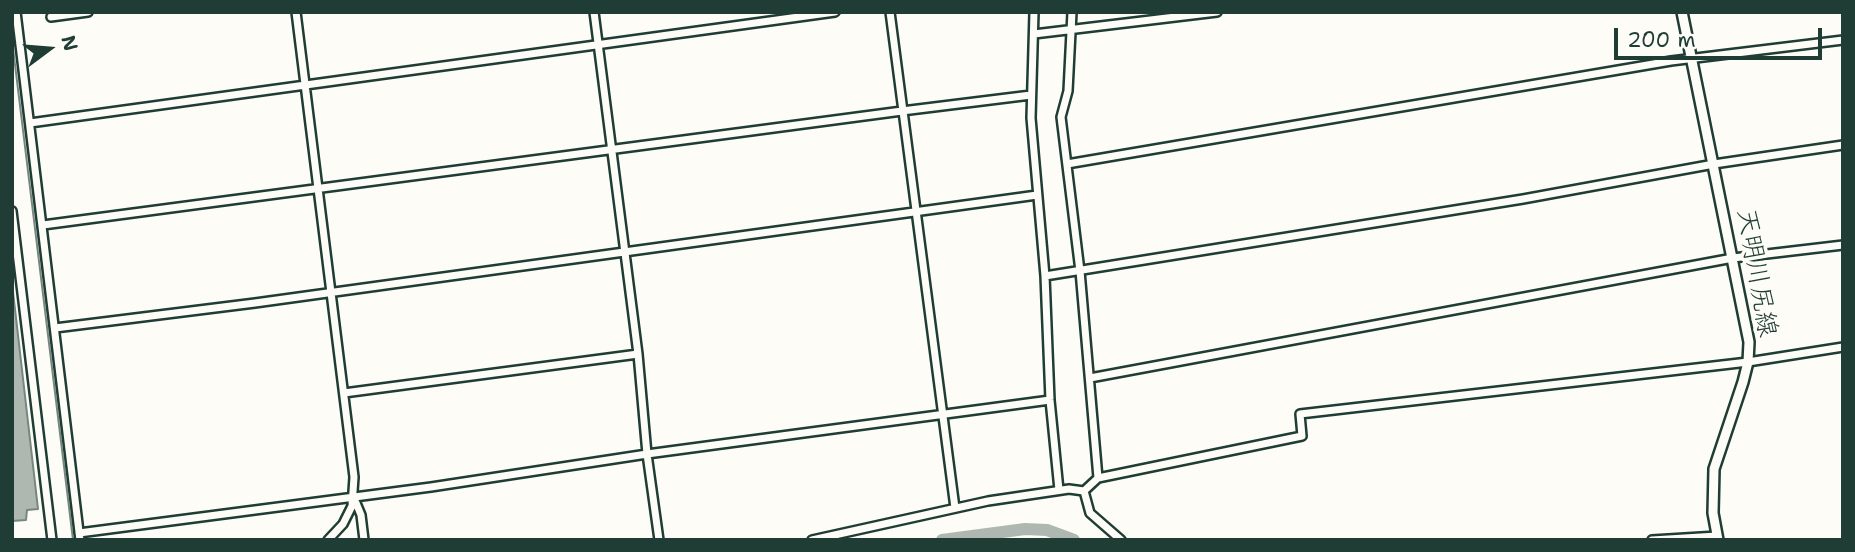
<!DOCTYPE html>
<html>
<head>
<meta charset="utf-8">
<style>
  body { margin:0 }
  #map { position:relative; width:1855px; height:552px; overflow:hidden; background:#fdfcf7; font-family:"Shantell Sans",sans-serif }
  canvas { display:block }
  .frame { position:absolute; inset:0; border:14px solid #1f3d34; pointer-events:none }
  .north { position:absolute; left:14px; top:14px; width:70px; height:70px; -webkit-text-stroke:5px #fdfcf7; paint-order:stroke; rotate:74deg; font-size:19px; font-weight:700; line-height:28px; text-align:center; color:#1f3d34 }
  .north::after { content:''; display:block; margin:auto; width:24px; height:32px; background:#1f3d34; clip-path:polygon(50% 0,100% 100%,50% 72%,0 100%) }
  .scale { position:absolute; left:1614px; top:28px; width:208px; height:32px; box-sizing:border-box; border:4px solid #1f3d34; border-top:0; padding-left:9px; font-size:21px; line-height:24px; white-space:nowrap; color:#1f3d34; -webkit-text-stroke:5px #fdfcf7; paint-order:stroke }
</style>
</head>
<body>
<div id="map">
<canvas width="1855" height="552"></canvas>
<div class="frame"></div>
<div class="north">N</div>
<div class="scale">200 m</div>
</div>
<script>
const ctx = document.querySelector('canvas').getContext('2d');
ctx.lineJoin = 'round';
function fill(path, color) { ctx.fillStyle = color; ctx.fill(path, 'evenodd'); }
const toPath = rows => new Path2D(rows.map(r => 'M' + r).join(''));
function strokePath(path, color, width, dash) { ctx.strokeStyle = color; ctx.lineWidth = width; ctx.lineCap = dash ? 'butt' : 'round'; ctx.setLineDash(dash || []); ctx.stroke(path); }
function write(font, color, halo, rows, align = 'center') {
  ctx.font = font + ' "Shantell Sans","Klee One",sans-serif'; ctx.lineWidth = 7; ctx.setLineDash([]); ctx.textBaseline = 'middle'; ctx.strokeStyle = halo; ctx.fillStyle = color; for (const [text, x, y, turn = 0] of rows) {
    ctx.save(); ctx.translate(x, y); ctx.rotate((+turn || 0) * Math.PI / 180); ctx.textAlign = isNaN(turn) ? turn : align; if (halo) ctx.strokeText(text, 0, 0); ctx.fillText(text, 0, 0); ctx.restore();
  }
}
const water = toPath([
  [12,283,38,509,27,510,26,520,12,521,12,283]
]);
fill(water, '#aeb8b1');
strokePath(water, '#75877f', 2);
strokePath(toPath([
  [12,40,73,540]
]), '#75877f', 2);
strokePath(toPath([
  [942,540,1025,529,1047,530,1074,540]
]), '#aeb8b1', 12);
const minor = toPath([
  [16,12,80,540],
  [296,12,354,477,352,506,343,524,328,540],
  [594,12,638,354,647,454,659,540],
  [890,12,955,508],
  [1034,12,1031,118,1045,276,1050,400,1059,490],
  [1072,12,1068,91,1061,117,1080,271,1098,478],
  [51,17,88,12],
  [1034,34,1217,12],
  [30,123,835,12],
  [1067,164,1671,61,1843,40],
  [12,211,52,540],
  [43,225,902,111,1031,95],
  [1045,276,1523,199,1714,164,1843,145],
  [55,328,255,303,1037,195],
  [1090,378,1733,258,1843,245],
  [344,393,638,354],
  [1084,491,1090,513,1121,540],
  [354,498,361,515,364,540],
  [79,533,431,487,647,454,1050,400],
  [812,540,988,501,1069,489,1084,491,1098,478,1302,436,1300,414,1748,362,1843,347],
  [1652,540,1717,536]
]);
const major = toPath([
  [1682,12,1749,342,1748,362,1743,382,1714,469,1713,513,1718,540]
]);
strokePath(minor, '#1f3d34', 12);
strokePath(major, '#1f3d34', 14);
strokePath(minor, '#fdfcf7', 7);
strokePath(major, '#fdfcf7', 9);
write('26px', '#1f3d34', '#fdfcf7', [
  ["天明川尻線",1756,273,80]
]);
</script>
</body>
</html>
